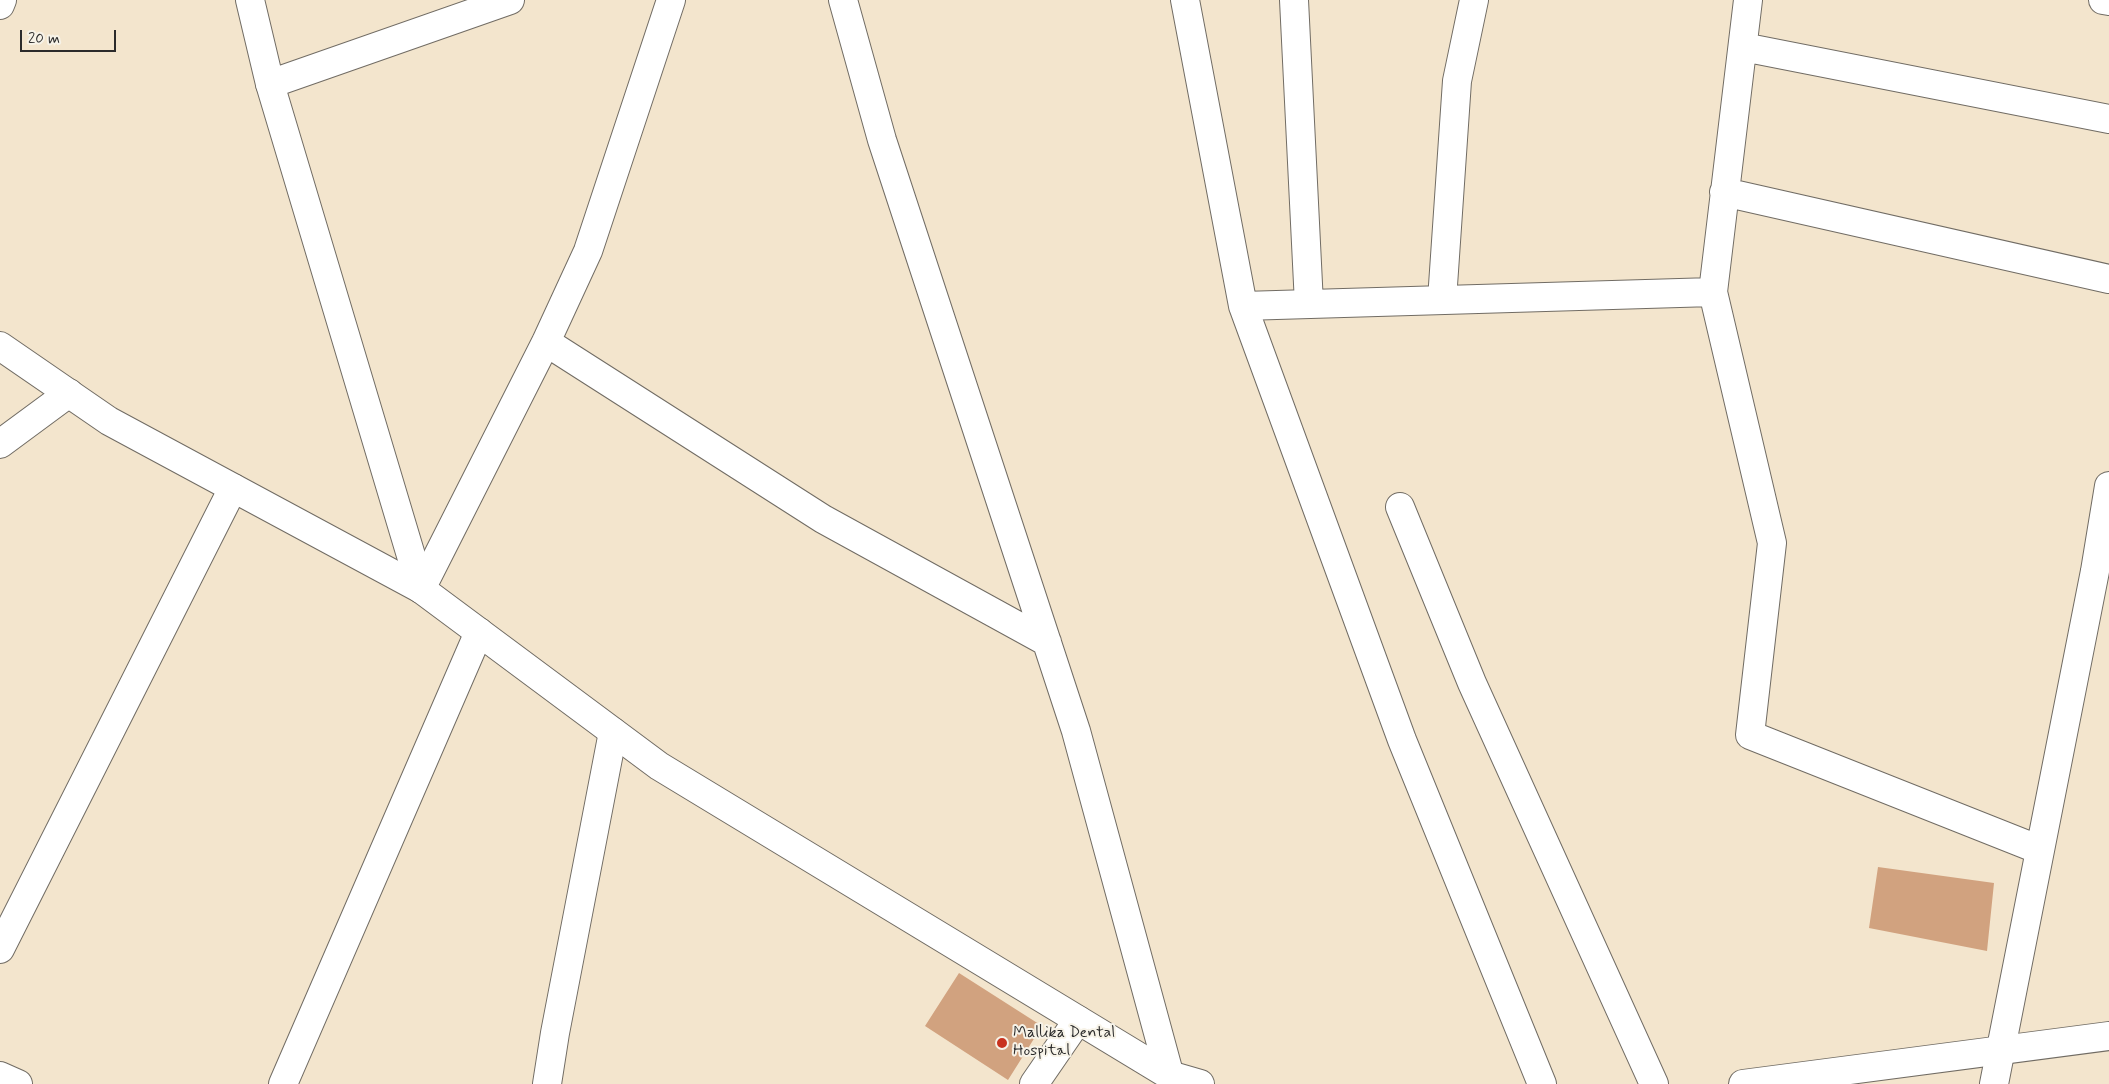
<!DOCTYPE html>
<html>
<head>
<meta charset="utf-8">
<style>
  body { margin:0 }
  #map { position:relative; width:2109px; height:1084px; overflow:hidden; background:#f3e5cd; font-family:Mynerve,sans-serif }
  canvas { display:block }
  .scale { position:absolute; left:20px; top:30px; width:96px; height:22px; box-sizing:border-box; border:2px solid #2b2b2b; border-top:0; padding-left:6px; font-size:15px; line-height:18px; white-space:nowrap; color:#2b2b2b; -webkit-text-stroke:4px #f7f3e8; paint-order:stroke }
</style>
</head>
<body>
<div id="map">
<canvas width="2109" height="1084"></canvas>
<div class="scale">20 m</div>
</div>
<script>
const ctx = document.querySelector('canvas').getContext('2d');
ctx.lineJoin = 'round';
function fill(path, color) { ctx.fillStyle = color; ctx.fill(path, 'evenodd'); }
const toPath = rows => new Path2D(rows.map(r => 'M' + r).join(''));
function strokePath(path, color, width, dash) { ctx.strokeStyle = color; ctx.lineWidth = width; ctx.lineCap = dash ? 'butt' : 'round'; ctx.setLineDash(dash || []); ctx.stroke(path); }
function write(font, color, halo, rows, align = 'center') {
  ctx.font = font + ' Mynerve,sans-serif'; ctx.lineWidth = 4; ctx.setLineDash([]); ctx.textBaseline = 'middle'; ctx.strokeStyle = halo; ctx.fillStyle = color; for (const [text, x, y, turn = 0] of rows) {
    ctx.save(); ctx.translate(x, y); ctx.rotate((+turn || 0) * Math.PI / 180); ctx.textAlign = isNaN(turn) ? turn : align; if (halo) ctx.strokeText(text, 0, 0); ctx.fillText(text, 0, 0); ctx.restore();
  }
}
fill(toPath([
  [1878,867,1994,883,1987,951,1869,928],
  [959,973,1042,1026,1008,1080,925,1026]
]), '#d1a27f');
const minor = toPath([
  [843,0,882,140,1076,731,1172,1084],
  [1185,0,1243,306,1402,740,1542,1084],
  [1294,0,1309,304],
  [1748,0,1713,292,1772,543,1750,735,2040,850],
  [2103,0,2109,1],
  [0,5,2,0],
  [1743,47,2109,119],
  [270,84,510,0],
  [1724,192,2109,279],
  [1442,300,1457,81,1474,0],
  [1243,306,1713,292],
  [546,342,823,519,1047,642],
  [0,444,69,393],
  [1400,507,1472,683,1654,1084],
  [421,589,546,342,588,251,671,0],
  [0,949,233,488],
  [0,1076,18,1084],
  [283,1084,479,632],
  [547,1084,555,1033,613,732],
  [1034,1084,1078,1020],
  [1994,1084,2095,571,2109,486]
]);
const secondary = toPath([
  [250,0,270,84,421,589]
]);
const primary = toPath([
  [0,346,109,421,421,589,659,766,1169,1075,1200,1084],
  [1743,1084,2109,1036]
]);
strokePath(minor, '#716c64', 30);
strokePath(secondary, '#716c64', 30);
strokePath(primary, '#716c64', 30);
strokePath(minor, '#fff', 28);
strokePath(secondary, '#fff', 28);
strokePath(primary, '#fff', 28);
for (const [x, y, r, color] of [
  [1002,1043,6,"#c8321e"]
]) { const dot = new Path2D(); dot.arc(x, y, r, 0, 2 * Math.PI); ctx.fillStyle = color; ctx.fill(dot); strokePath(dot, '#f7f3e8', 2); }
write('16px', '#2b2b2b', '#f7f3e8', [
  ["Mallika Dental",1013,1034],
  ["Hospital",1013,1052]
], 'left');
</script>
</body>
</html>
